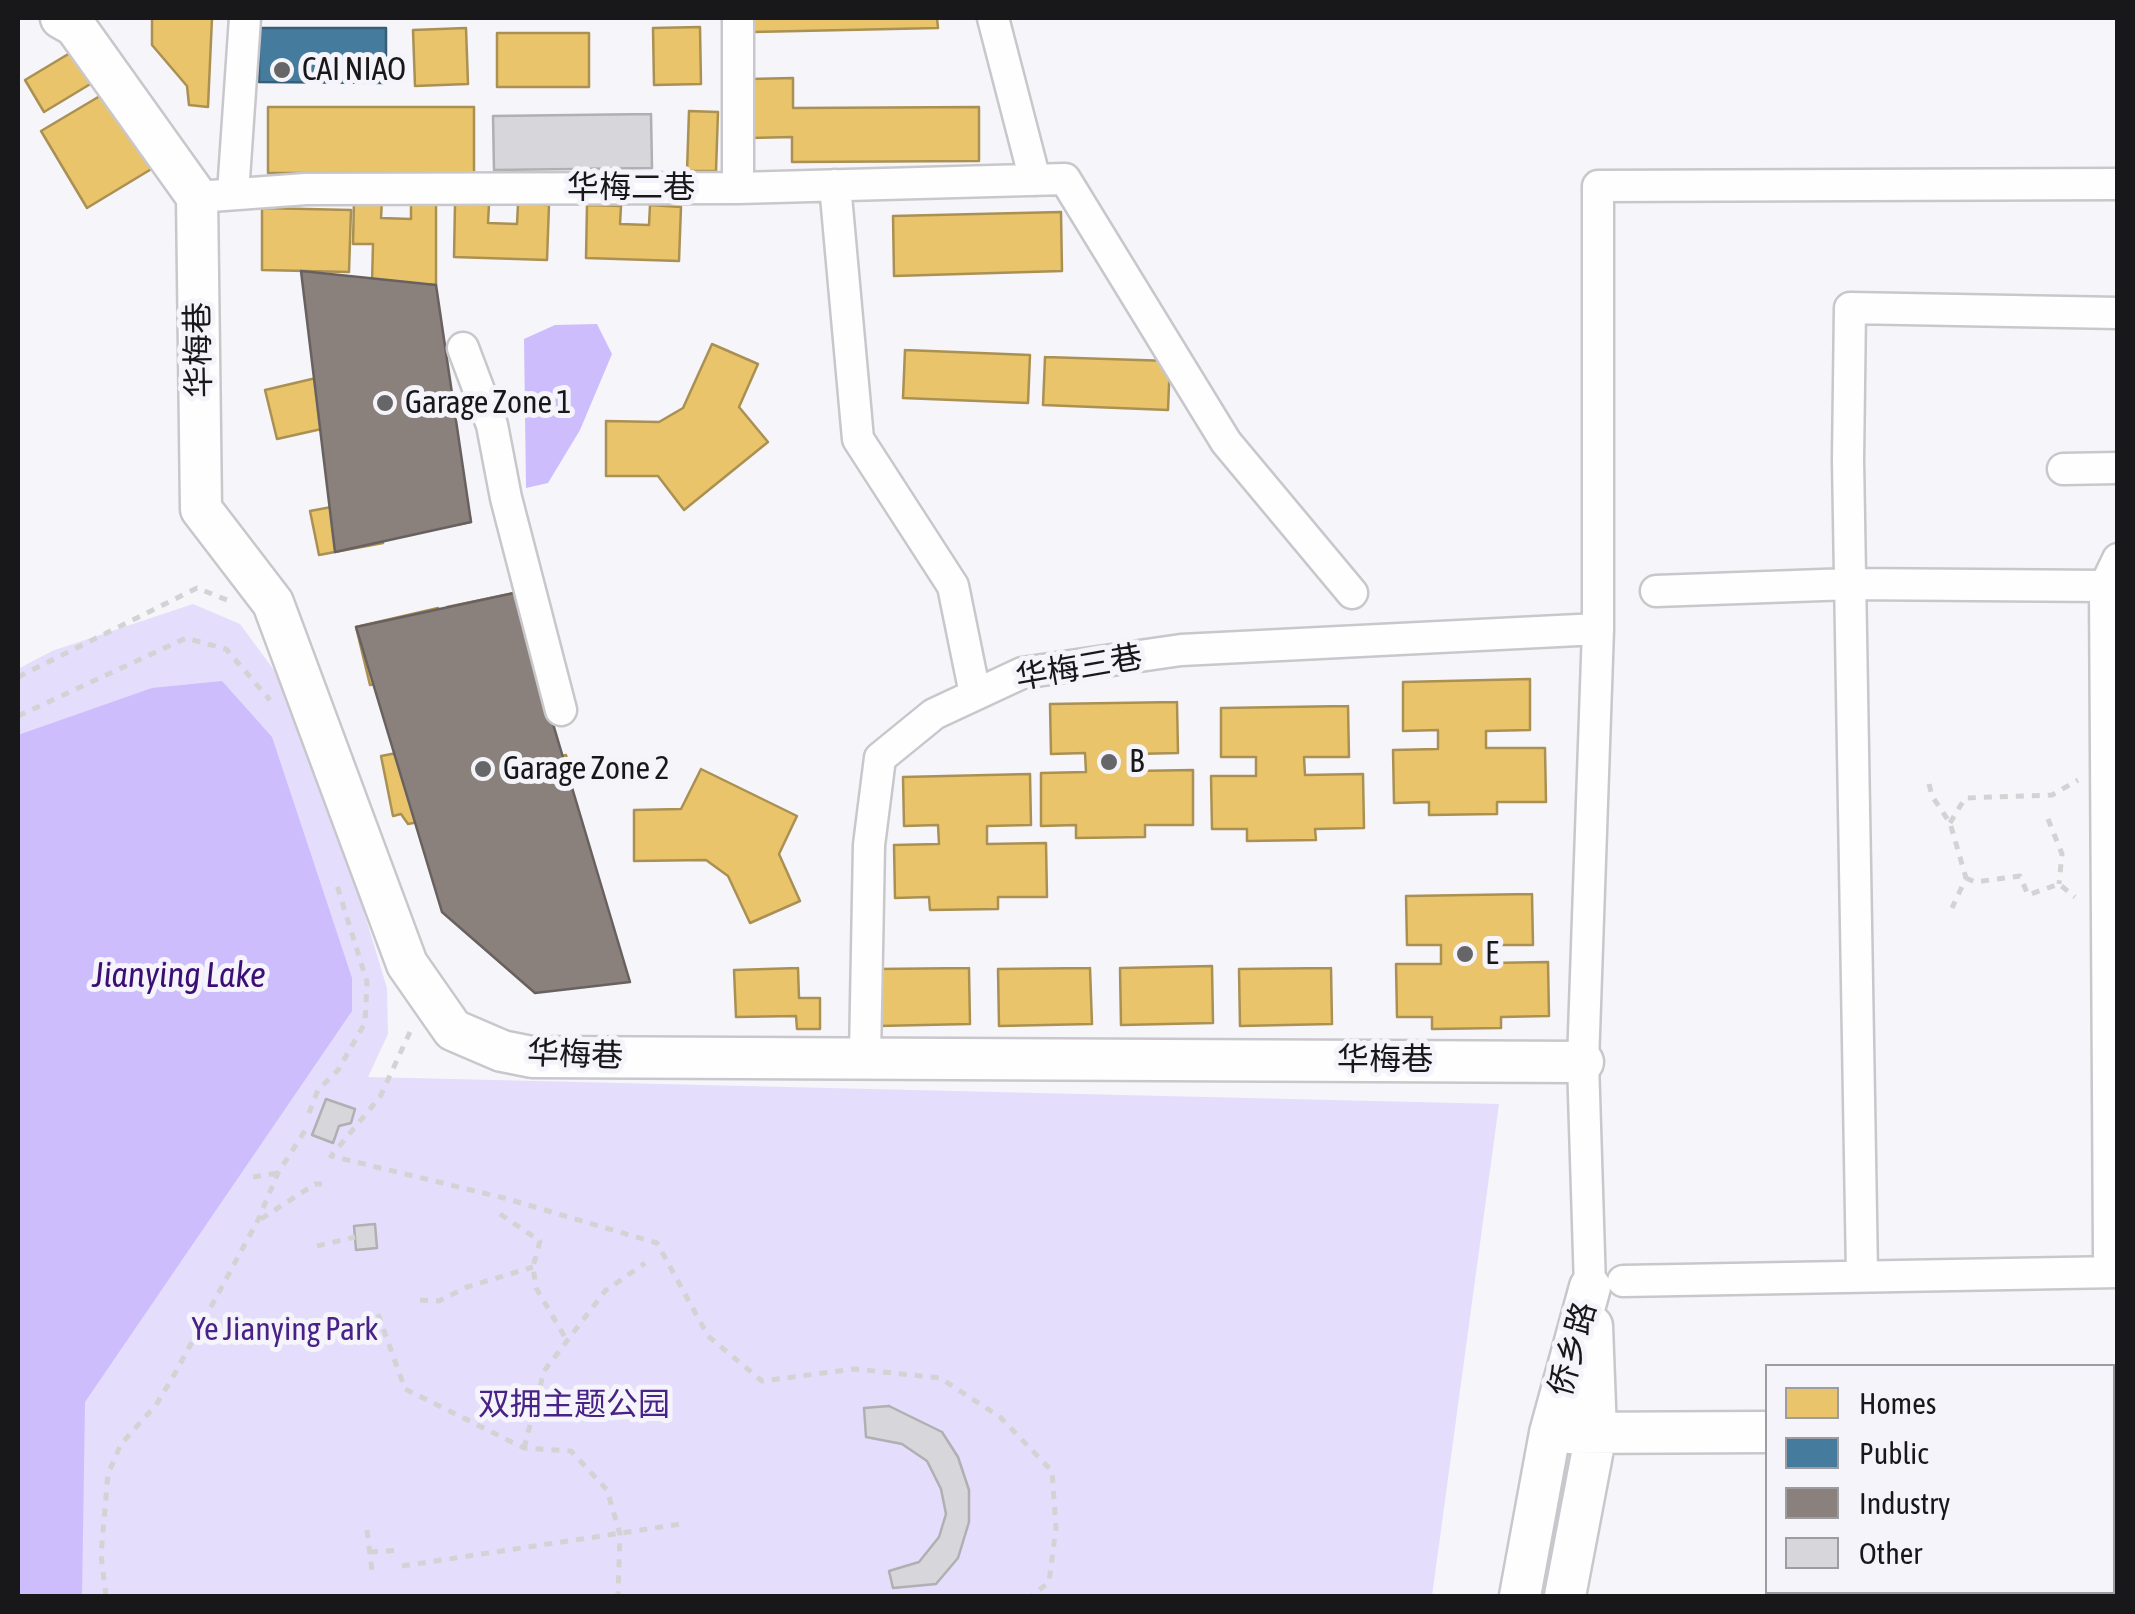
<!DOCTYPE html>
<html>
<head>
<meta charset="utf-8">
<style>
  body { margin:0 }
  #map { position:relative; width:2135px; height:1614px; overflow:hidden; background:#f6f5fa; font-family:"Asap Condensed",sans-serif }
  canvas { display:block }
  .frame { position:absolute; inset:0; border:20px solid #18171a; pointer-events:none }
  .legend { position:absolute; left:1765px; top:1364px; width:350px; height:230px; box-sizing:border-box; background:#f5f4fb; border:2px solid #9d9ca1; margin:0; padding:12px 18px; list-style:none; font-size:30px; color:#18171a }
  .legend li { display:flex; align-items:center; gap:20px; height:50px }
  .legend b { width:50px; border:2px solid #9d9ca1 }
</style>
</head>
<body>
<div id="map">
<canvas width="2135" height="1614"></canvas>
<div class="frame"></div>
<ul class="legend">
<li><b style="height:28px;background:#e9c46a"></b>Homes</li>
<li><b style="height:28px;background:#457b9d"></b>Public</li>
<li><b style="height:28px;background:#8a817c"></b>Industry</li>
<li><b style="height:28px;background:#d7d6da"></b>Other</li>
</ul>
</div>
<script>
const ctx = document.querySelector('canvas').getContext('2d');
ctx.lineJoin = 'round';
function fill(path, color) { ctx.fillStyle = color; ctx.fill(path, 'evenodd'); }
const toPath = rows => new Path2D(rows.map(r => 'M' + r).join(''));
function strokePath(path, color, width, dash) { ctx.strokeStyle = color; ctx.lineWidth = width; ctx.lineCap = dash ? 'butt' : 'round'; ctx.setLineDash(dash || []); ctx.stroke(path); }
function write(font, color, halo, rows, align = 'center') {
  ctx.font = font + ' "Asap Condensed","Noto Sans SC",sans-serif'; ctx.lineWidth = 10; ctx.setLineDash([]); ctx.textBaseline = 'middle'; ctx.strokeStyle = halo; ctx.fillStyle = color; for (const [text, x, y, turn = 0] of rows) {
    ctx.save(); ctx.translate(x, y); ctx.rotate((+turn || 0) * Math.PI / 180); ctx.textAlign = isNaN(turn) ? turn : align; if (halo) ctx.strokeText(text, 0, 0); ctx.fillText(text, 0, 0); ctx.restore();
  }
}
fill(toPath([
  [193,604,240,624,302,708,387,988,388,1034,368,1077,1499,1104,1432,1596,18,1596,18,669,52,651]
]), '#e4ddfc');
fill(toPath([
  [597,324,612,354,580,430,548,483,526,488,524,339,555,325],
  [222,681,272,737,352,978,352,1011,85,1402,82,1596,18,1596,18,735,152,688]
]), '#cdbdfc');
const homes = toPath([
  [152,18,212,18,208,107,189,105,187,86,152,45,152,18],
  [752,18,937,18,938,28,753,32,752,18],
  [700,27,701,84,654,85,653,28,700,27],
  [466,28,468,84,415,86,413,30,466,28],
  [497,33,589,33,589,87,497,87,497,33],
  [90,41,163,162,87,208,41,131,110,90,102,77,44,112,25,80,90,41],
  [793,78,793,108,979,107,979,161,792,162,792,137,749,138,749,79,793,78],
  [268,107,474,107,474,173,268,173,268,107],
  [689,111,718,112,716,171,687,171,689,111],
  [354,199,382,199,381,218,411,219,411,201,436,201,436,285,372,283,373,244,353,244,354,199],
  [455,204,489,205,488,223,517,224,518,204,549,205,547,260,454,257,455,204],
  [587,205,621,206,620,224,649,225,650,205,681,207,679,261,586,258,587,205],
  [262,208,351,210,349,272,262,270,262,208],
  [1061,212,1062,271,894,276,893,216,1061,212],
  [712,344,758,364,739,407,768,442,684,510,658,476,606,476,606,421,659,422,683,408,712,344],
  [905,350,1030,355,1028,403,903,398,905,350],
  [1045,357,1170,361,1168,410,1043,405,1045,357],
  [363,367,375,417,277,439,265,390,363,367],
  [457,454,471,522,410,534,396,466,457,454],
  [374,499,383,543,319,555,310,511,374,499],
  [514,593,518,617,530,615,536,649,459,665,447,607,514,593],
  [438,608,451,666,370,685,356,627,438,608],
  [1530,679,1530,730,1486,731,1486,748,1545,748,1546,802,1497,802,1497,814,1429,815,1429,802,1394,803,1393,750,1438,749,1438,730,1403,731,1403,682,1530,679],
  [1177,702,1178,753,1134,754,1134,771,1193,770,1193,825,1145,825,1145,837,1076,838,1076,825,1041,826,1041,773,1086,772,1085,753,1051,754,1050,704,1177,702],
  [1348,706,1349,757,1304,757,1305,775,1363,774,1364,828,1315,829,1316,840,1247,841,1247,829,1212,829,1211,776,1256,776,1256,757,1221,757,1221,708,1348,706],
  [548,718,557,757,566,755,573,784,550,790,537,779,484,792,470,737,548,718],
  [465,740,477,794,427,804,429,820,408,824,401,814,393,816,381,756,465,740],
  [701,769,797,816,779,854,800,901,750,923,728,876,706,860,634,861,634,810,681,809,701,769],
  [1030,774,1031,825,987,826,987,844,1046,843,1047,897,998,897,998,909,930,910,929,897,895,898,894,845,939,844,938,825,904,826,903,777,1030,774],
  [1532,894,1533,945,1489,945,1489,963,1548,962,1549,1016,1501,1017,1501,1028,1432,1029,1432,1017,1397,1017,1396,964,1441,964,1441,945,1407,945,1406,896,1532,894],
  [1212,966,1213,1023,1121,1025,1120,968,1212,966],
  [798,968,799,998,820,998,820,1029,797,1029,796,1016,736,1017,734,970,798,968],
  [969,968,970,1024,878,1026,877,969,969,968],
  [1090,968,1092,1024,999,1026,998,969,1090,968],
  [1331,968,1332,1024,1240,1026,1239,969,1331,968]
]);
fill(homes, '#e9c46a');
strokePath(homes, '#aa9052', 2.5);
const public = toPath([
  [259,28,386,28,386,83,259,82,259,28],
  [2112,1464,2118,1464,2118,1596,1996,1592,2112,1592,2112,1464]
]);
fill(public, '#457b9d');
strokePath(public, '#385d76', 2.5);
const industry = toPath([
  [301,271,436,285,471,522,335,552,301,271],
  [514,593,630,982,535,993,442,912,356,627,514,593]
]);
fill(industry, '#8a817c');
strokePath(industry, '#68615f', 2.5);
const building = toPath([
  [651,114,652,168,494,170,493,116,651,114],
  [326,1099,355,1109,351,1123,339,1126,333,1143,312,1135,326,1099],
  [375,1224,377,1248,356,1250,354,1226,375,1224],
  [889,1406,942,1432,958,1457,969,1490,969,1522,958,1558,936,1584,893,1588,889,1571,919,1562,939,1537,946,1514,941,1489,927,1461,902,1444,866,1437,864,1408,889,1406]
]);
fill(building, '#d7d6da');
strokePath(building, '#b0afb2', 2.5);
const minor = toPath([
  [738,18,738,188],
  [993,18,1035,180],
  [835,185,858,439,953,586,975,694],
  [233,193,245,18],
  [197,197,306,189,738,188,1065,179,1226,442,1352,593],
  [463,348,492,425,506,498,561,710],
  [2063,469,2118,468],
  [2105,586,2109,1255],
  [1656,591,1850,584,2105,586,2118,559],
  [865,1056,869,845,880,758,934,714,1022,673,1181,650,1598,629],
  [1862,1273,1848,460,1850,308,2118,313],
  [1623,1281,2118,1272],
  [1590,1287,1583,1062,1598,629,1598,186,2118,184]
]);
const tertiary = toPath([
  [61,18,75,26,197,197,201,509,273,603,407,964,453,1030,502,1051,532,1057,1583,1062],
  [2112,1430,2118,1430],
  [1569,1433,1768,1432],
  [1520,1596,1550,1433,1590,1287],
  [1565,1596,1596,1433,1592,1326]
]);
strokePath(minor, '#c8c7cb', 35);
strokePath(tertiary, '#c8c7cb', 45);
strokePath(toPath([
  [18,677,197,588,227,600],
  [18,716,186,638,226,649,270,700],
  [1929,784,1932,796,1950,823,1966,878,1952,908],
  [2048,819,2062,854,2059,884],
  [1950,823,1965,798,2052,795,2078,780],
  [1966,878,1975,882,2020,876,2028,895,2059,884,2075,897],
  [410,1032,380,1097,331,1156,504,1198,657,1243,708,1336,762,1381,855,1369,940,1378,1000,1417,1052,1471,1056,1528,1049,1582,1032,1596],
  [309,1113,318,1090,338,1070,365,1023,367,982,335,879],
  [253,1177,278,1173],
  [500,1214,540,1241,533,1267,536,1288,566,1339],
  [261,1219,315,1184,322,1184],
  [317,1246,355,1237],
  [420,1300,439,1301,467,1287,533,1267],
  [378,1314,405,1389,524,1448,571,1451,607,1490,620,1534,618,1596],
  [524,1448,544,1371,605,1291,645,1263],
  [367,1530,372,1571],
  [370,1552,402,1550],
  [402,1566,681,1524],
  [106,1596,101,1555,108,1474,121,1444,156,1405,174,1375,258,1220,278,1173,306,1129]
]), '#d3d3d4', 5, [8, 8]);
strokePath(minor, '#fefefe', 30);
strokePath(tertiary, '#fefefe', 40);
for (const [x, y, r, color] of [
  [282,70,10,"#666568"],
  [385,403,10,"#666568"],
  [1109,762,10,"#666568"],
  [483,769,10,"#666568"],
  [1465,954,10,"#666568"]
]) { const dot = new Path2D(); dot.arc(x, y, r, 0, 2 * Math.PI); ctx.fillStyle = color; ctx.fill(dot); strokePath(dot, '#f5f4fb', 4); }
write('32px', '#18171a', '#f5f4fb', [
  ["CAI NIAO",302,70],
  ["Garage Zone 1",405,403],
  ["B",1129,762],
  ["Garage Zone 2",503,769],
  ["E",1485,954]
], 'left');
write('32px', '#18171a', '#f5f4fb', [
  ["华梅二巷",631,188],
  ["华梅巷",199,350,-91],
  ["华梅三巷",1079,668,-10],
  ["华梅巷",575,1055,2],
  ["华梅巷",1385,1060],
  ["侨乡路",1573,1349,-74]
]);
write('32px', '#482286', '#f5f4fb', [
  ["Ye Jianying Park",285,1330],
  ["双拥主题公园",574,1405]
]);
write('italic 35px', '#3a0e74', '#f5f4fb', [
  ["Jianying Lake",179,976]
]);
</script>
</body>
</html>
